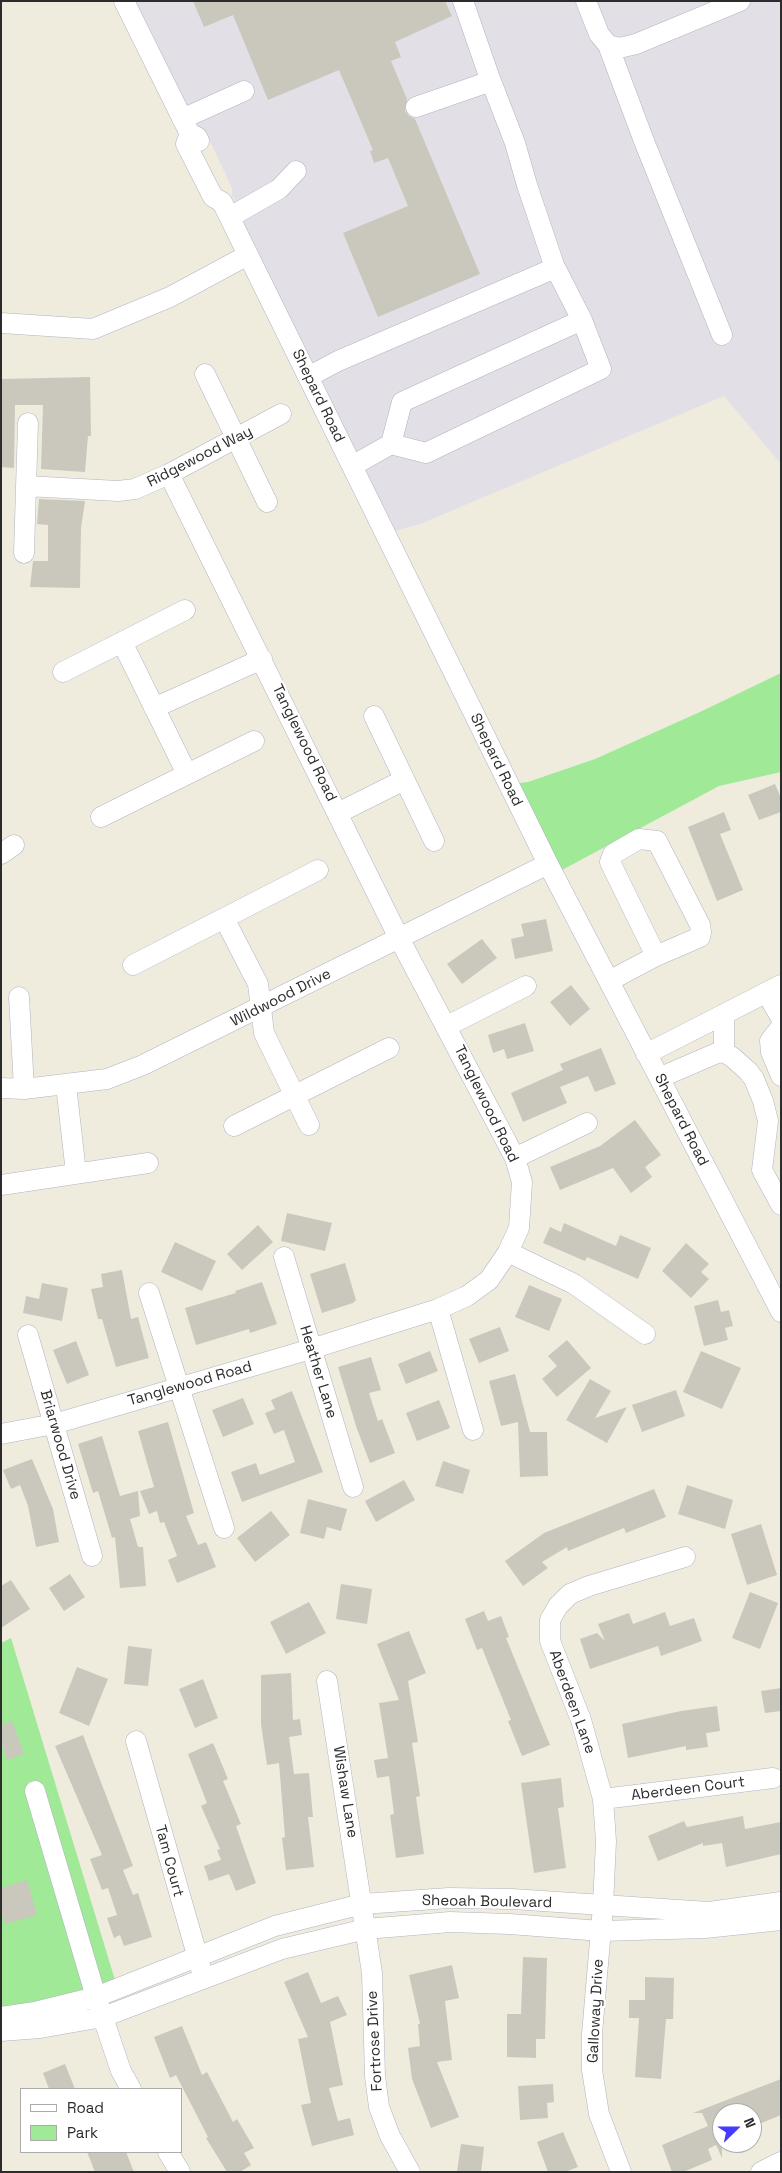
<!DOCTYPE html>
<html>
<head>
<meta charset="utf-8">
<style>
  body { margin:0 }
  #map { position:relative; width:782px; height:2173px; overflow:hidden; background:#efecde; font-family:"Space Grotesk",sans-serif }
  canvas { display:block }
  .frame { position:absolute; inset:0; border:2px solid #2c2c2c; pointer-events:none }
  .legend { position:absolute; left:20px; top:2088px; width:162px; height:65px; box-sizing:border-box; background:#fff; border:1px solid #ababab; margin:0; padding:6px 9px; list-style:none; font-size:15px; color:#2c2c2c }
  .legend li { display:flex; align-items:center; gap:10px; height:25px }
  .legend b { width:25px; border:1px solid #ababab }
  .north { position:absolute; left:712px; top:2103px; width:50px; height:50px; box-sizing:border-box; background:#fff; border:1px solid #ababab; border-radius:50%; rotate:68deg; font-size:14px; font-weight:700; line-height:20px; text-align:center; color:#2c2c2c }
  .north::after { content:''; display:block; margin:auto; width:18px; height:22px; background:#453bff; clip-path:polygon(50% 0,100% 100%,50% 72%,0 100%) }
</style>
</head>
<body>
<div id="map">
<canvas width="782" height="2173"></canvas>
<div class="frame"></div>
<ul class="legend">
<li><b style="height:6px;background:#fff"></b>Road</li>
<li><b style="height:14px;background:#9fe997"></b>Park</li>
</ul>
<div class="north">N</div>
</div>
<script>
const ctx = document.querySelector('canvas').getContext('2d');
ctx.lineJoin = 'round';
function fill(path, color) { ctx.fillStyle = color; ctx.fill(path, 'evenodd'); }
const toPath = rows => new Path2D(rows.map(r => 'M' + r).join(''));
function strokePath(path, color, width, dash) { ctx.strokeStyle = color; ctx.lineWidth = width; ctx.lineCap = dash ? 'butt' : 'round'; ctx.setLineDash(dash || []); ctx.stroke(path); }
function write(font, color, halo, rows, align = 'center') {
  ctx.font = font + ' "Space Grotesk",sans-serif'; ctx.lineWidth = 4.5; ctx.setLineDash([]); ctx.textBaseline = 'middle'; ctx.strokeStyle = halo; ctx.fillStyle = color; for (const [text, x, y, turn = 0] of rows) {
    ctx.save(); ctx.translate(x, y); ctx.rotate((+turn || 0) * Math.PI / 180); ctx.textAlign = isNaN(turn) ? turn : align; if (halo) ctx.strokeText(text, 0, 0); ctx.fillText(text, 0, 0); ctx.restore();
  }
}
fill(toPath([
  [135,1,781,1,781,464,724,396,420,524,395,531,233,202,235,199,232,197,232,188,206,133,201,128,197,127]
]), '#e3dfe7');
fill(toPath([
  [781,673,781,772,719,786,562,870,519,783,528,782,595,759,700,712],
  [11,1638,115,1980,94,1989,34,2004,1,2008,1,1643]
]), '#9fe997');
fill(toPath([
  [193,1,445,1,452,16,395,42,401,57,391,61,407,99,405,111,409,116,415,119,480,274,378,317,343,233,408,206,388,158,374,163,370,151,373,150,339,70,268,100,233,15,204,27],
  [90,377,91,436,88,436,85,472,41,469,43,405,15,405,14,468,1,467,1,379],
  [39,499,85,501,81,528,80,588,30,587,33,561,48,561,48,525,37,524],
  [775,784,781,798,781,812,759,820,748,795],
  [724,812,731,830,720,834,743,890,717,901,688,827],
  [546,919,553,951,515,959,511,939,524,936,521,924],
  [482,939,497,958,462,984,447,964],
  [571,985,590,1009,570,1026,550,1002],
  [525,1023,534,1051,507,1059,504,1049,493,1053,488,1035],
  [601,1048,616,1084,595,1092,588,1076,560,1087,567,1103,523,1122,511,1093,563,1070,560,1064],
  [635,1120,661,1155,645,1167,652,1177,631,1193,613,1168,560,1190,550,1167,600,1146],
  [287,1213,332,1223,325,1251,281,1241],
  [564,1223,616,1246,620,1235,651,1248,638,1279,587,1257,585,1261,543,1243,550,1227,561,1232],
  [258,1225,273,1242,242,1270,227,1254],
  [175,1242,216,1261,202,1291,161,1272],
  [686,1243,709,1264,701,1272,709,1279,691,1298,662,1271],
  [345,1263,356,1300,353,1303,322,1313,310,1274],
  [122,1270,131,1319,138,1317,149,1358,116,1367,102,1319,98,1319,91,1289,103,1287,101,1274],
  [262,1282,277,1324,250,1333,249,1329,196,1345,185,1308,236,1293,235,1291],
  [42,1283,68,1288,62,1321,23,1313,26,1296,39,1299],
  [529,1285,562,1299,549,1331,515,1317],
  [718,1300,721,1312,729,1310,733,1326,725,1328,728,1340,704,1346,694,1306],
  [500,1327,509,1351,479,1363,469,1339],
  [567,1340,591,1368,557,1397,542,1379,557,1366,548,1356],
  [76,1341,89,1375,67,1384,53,1350],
  [430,1351,438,1371,406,1384,398,1364],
  [701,1351,741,1368,722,1409,683,1392],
  [371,1357,381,1390,369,1393,378,1421,382,1419,395,1453,370,1463,357,1429,338,1367],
  [515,1374,530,1432,547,1432,548,1476,520,1477,518,1422,501,1426,489,1381],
  [590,1379,611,1391,595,1418,627,1407,607,1443,566,1420],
  [676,1390,685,1416,642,1432,632,1405],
  [292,1391,323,1472,242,1502,231,1472,256,1463,260,1475,295,1462,284,1430,274,1434,265,1413,275,1409,271,1400],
  [243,1398,254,1424,223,1437,212,1410],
  [439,1400,450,1428,417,1441,406,1413],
  [168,1422,194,1513,186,1516,198,1545,206,1542,216,1567,177,1583,168,1560,177,1556,164,1522,160,1523,157,1511,149,1514,140,1491,154,1487,138,1431],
  [102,1436,120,1496,138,1491,140,1516,130,1519,138,1547,143,1547,146,1586,120,1588,115,1537,112,1538,98,1491,93,1493,78,1444],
  [32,1459,53,1509,59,1542,36,1547,28,1506,20,1485,11,1489,3,1470],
  [443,1461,470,1470,463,1494,435,1486],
  [404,1480,415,1500,376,1522,365,1501],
  [687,1485,733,1500,725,1529,678,1514],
  [654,1489,666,1517,626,1533,624,1528,568,1551,567,1547,542,1562,548,1568,523,1586,505,1561,544,1533],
  [308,1499,347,1509,341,1531,327,1527,324,1539,300,1533],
  [271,1511,290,1535,255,1562,237,1538],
  [761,1524,777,1575,747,1585,731,1534],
  [70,1574,85,1597,64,1611,49,1588],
  [11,1580,30,1609,1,1628,1,1586],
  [341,1584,372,1589,367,1624,336,1619],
  [750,1592,778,1603,760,1649,732,1638],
  [309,1602,326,1633,286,1654,270,1622],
  [484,1611,488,1621,501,1616,509,1637,506,1638,550,1745,522,1756,508,1721,511,1720,482,1648,477,1650,465,1619],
  [665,1612,670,1626,694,1618,702,1641,661,1656,658,1646,590,1669,580,1639,597,1633,605,1641,598,1624,629,1613,633,1624],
  [409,1631,426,1673,408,1681,418,1742,412,1743,420,1796,416,1797,424,1854,396,1858,390,1815,394,1814,389,1776,377,1778,374,1760,388,1758,379,1703,399,1700,377,1644],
  [128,1646,152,1649,148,1686,124,1684],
  [77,1667,108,1679,89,1726,59,1713],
  [291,1673,293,1720,300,1719,302,1735,289,1737,294,1774,309,1773,313,1817,308,1817,314,1867,286,1870,282,1838,285,1837,279,1763,267,1765,261,1724,261,1675],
  [203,1679,218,1718,195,1728,179,1689],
  [781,1688,781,1711,765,1713,761,1691],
  [717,1706,720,1731,706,1733,708,1747,686,1750,686,1746,628,1758,622,1724,681,1711],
  [12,1721,24,1754,7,1760,1,1743,1,1725],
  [83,1735,133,1866,123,1870,133,1895,138,1893,152,1937,124,1946,120,1935,114,1938,107,1918,117,1915,108,1888,102,1890,90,1859,102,1855,55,1746],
  [213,1743,228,1779,223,1781,241,1824,236,1826,256,1883,236,1891,229,1874,209,1881,204,1866,221,1860,217,1850,220,1849,201,1806,207,1803,188,1754],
  [561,1778,564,1807,558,1808,566,1868,534,1873,521,1783],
  [743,1816,745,1829,781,1822,781,1854,726,1867,722,1843,703,1846,703,1843,658,1861,648,1836,684,1821,687,1827],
  [27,1880,37,1915,5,1924,1,1910,1,1888],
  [523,1957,547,1958,545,2039,536,2039,536,2058,507,2057,507,2014,521,2014],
  [452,1965,459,1998,445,2001,452,2060,437,2062,459,2117,431,2128,412,2079,408,2048,420,2046,418,2024,420,2024,409,1975],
  [308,1972,321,2003,338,1996,347,2015,330,2022,343,2085,329,2088,338,2121,350,2118,354,2135,312,2146,301,2105,311,2103,298,2039,308,2037,284,1982],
  [645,1977,674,1978,673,2019,666,2019,661,2079,635,2077,639,2018,629,2018,629,2000,645,2000],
  [182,2026,202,2075,207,2072,233,2122,237,2119,254,2148,244,2153,251,2165,240,2172,227,2172,206,2138,208,2137,176,2075,170,2078,154,2037],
  [65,2064,75,2089,49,2089,43,2073],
  [781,2079,781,2115,752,2127,752,2113,722,2113,722,2158,716,2145,708,2149,712,2160,683,2172,672,2172,662,2145,708,2126,702,2113,693,2113],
  [553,2084,554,2102,547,2103,548,2118,520,2120,518,2086],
  [563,2132,578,2167,565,2172,548,2172,537,2142],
  [461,2144,484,2147,481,2172,457,2172],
  [87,2152,126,2152,134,2172,95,2172]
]), '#cac8bd');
const minor = toPath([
  [124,1,190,134,197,137,199,141],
  [586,1,599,34,608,45,619,48,636,44,740,1],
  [608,45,644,141,722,335],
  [416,107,491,81],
  [182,119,244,91],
  [190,134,186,144,213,197,222,202,548,864,781,1312],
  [230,217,279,189,296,171],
  [1,323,93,329,170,297,248,255],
  [205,374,267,502],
  [308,377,338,361,555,268,527,185,515,143,489,76,463,1],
  [391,444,426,453,601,369,582,320],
  [352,466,391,444,402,402,582,320,555,267],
  [26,486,118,491,135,489,169,474,281,414],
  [24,553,28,423],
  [122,642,187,774],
  [63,672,185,610],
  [154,708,262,659],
  [374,716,434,841],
  [338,813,404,780],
  [101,817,254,741],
  [1,854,14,845],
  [224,918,258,984,264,1033,309,1125],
  [133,965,318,870],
  [609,981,656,956,700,937,701,932,700,925,657,841,639,839,613,854,610,862,656,956],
  [767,993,781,1018],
  [19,997,24,1089],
  [447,1026,526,986],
  [781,1027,770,1041,771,1052,781,1076],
  [724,1052,724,1014],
  [646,1054,781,985],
  [659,1078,717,1053,724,1052,732,1057,748,1071,754,1079,763,1101,768,1121,762,1170,781,1205],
  [66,1085,76,1173],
  [1,1088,24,1089,107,1079,143,1065,548,864],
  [234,1126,389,1048],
  [515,1158,587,1123],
  [1,1185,148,1163],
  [508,1252,574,1284,645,1334],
  [284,1257,353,1487],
  [149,1293,224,1528],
  [438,1309,473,1430],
  [28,1335,92,1556],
  [1,1434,54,1424,311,1349,438,1309,467,1296,489,1280,508,1252,519,1228,522,1182,515,1158,399,938,169,474],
  [327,1681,372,1973,375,2076,379,2107,390,2136,410,2172],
  [136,1741,201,1969],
  [35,1791,96,1997,121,2071,131,2089],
  [603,1799,773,1778],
  [1,2017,35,2012,96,1997,275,1926,362,1904,449,1898,512,1899,709,1912,781,1902],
  [1,2031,40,2028,103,2017,282,1949,366,1929,450,1922,510,1924,601,1931,705,1928,781,1920],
  [168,2152,180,2172],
  [621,2172,599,2114,592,2070,592,2034,603,1906,606,1841,603,1799,581,1720,550,1641,550,1620,558,1606,570,1594,589,1586,685,1557],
  [761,2172,781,2162]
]);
strokePath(minor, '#b2b2c1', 21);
strokePath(minor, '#fff', 20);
write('15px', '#2c2c2c', '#fff', [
  ["Shepard Road",318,396,64],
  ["Ridgewood Way",200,457,-27],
  ["Tanglewood Road",304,743,64],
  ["Shepard Road",496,760,64],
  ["Wildwood Drive",281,998,-27],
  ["Tanglewood Road",486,1104,64],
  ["Shepard Road",681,1120,63],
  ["Heather Lane",318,1372,73],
  ["Tanglewood Road",190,1384,-16],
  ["Briarwood Drive",60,1445,74],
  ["Aberdeen Lane",572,1702,70],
  ["Aberdeen Court",688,1789,-7],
  ["Wishaw Lane",345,1792,81],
  ["Tam Court",169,1861,75],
  ["Sheoah Boulevard",487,1902,1],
  ["Galloway Drive",596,2011,-87],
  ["Fortrose Drive",375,2041,-93]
]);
</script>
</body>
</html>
